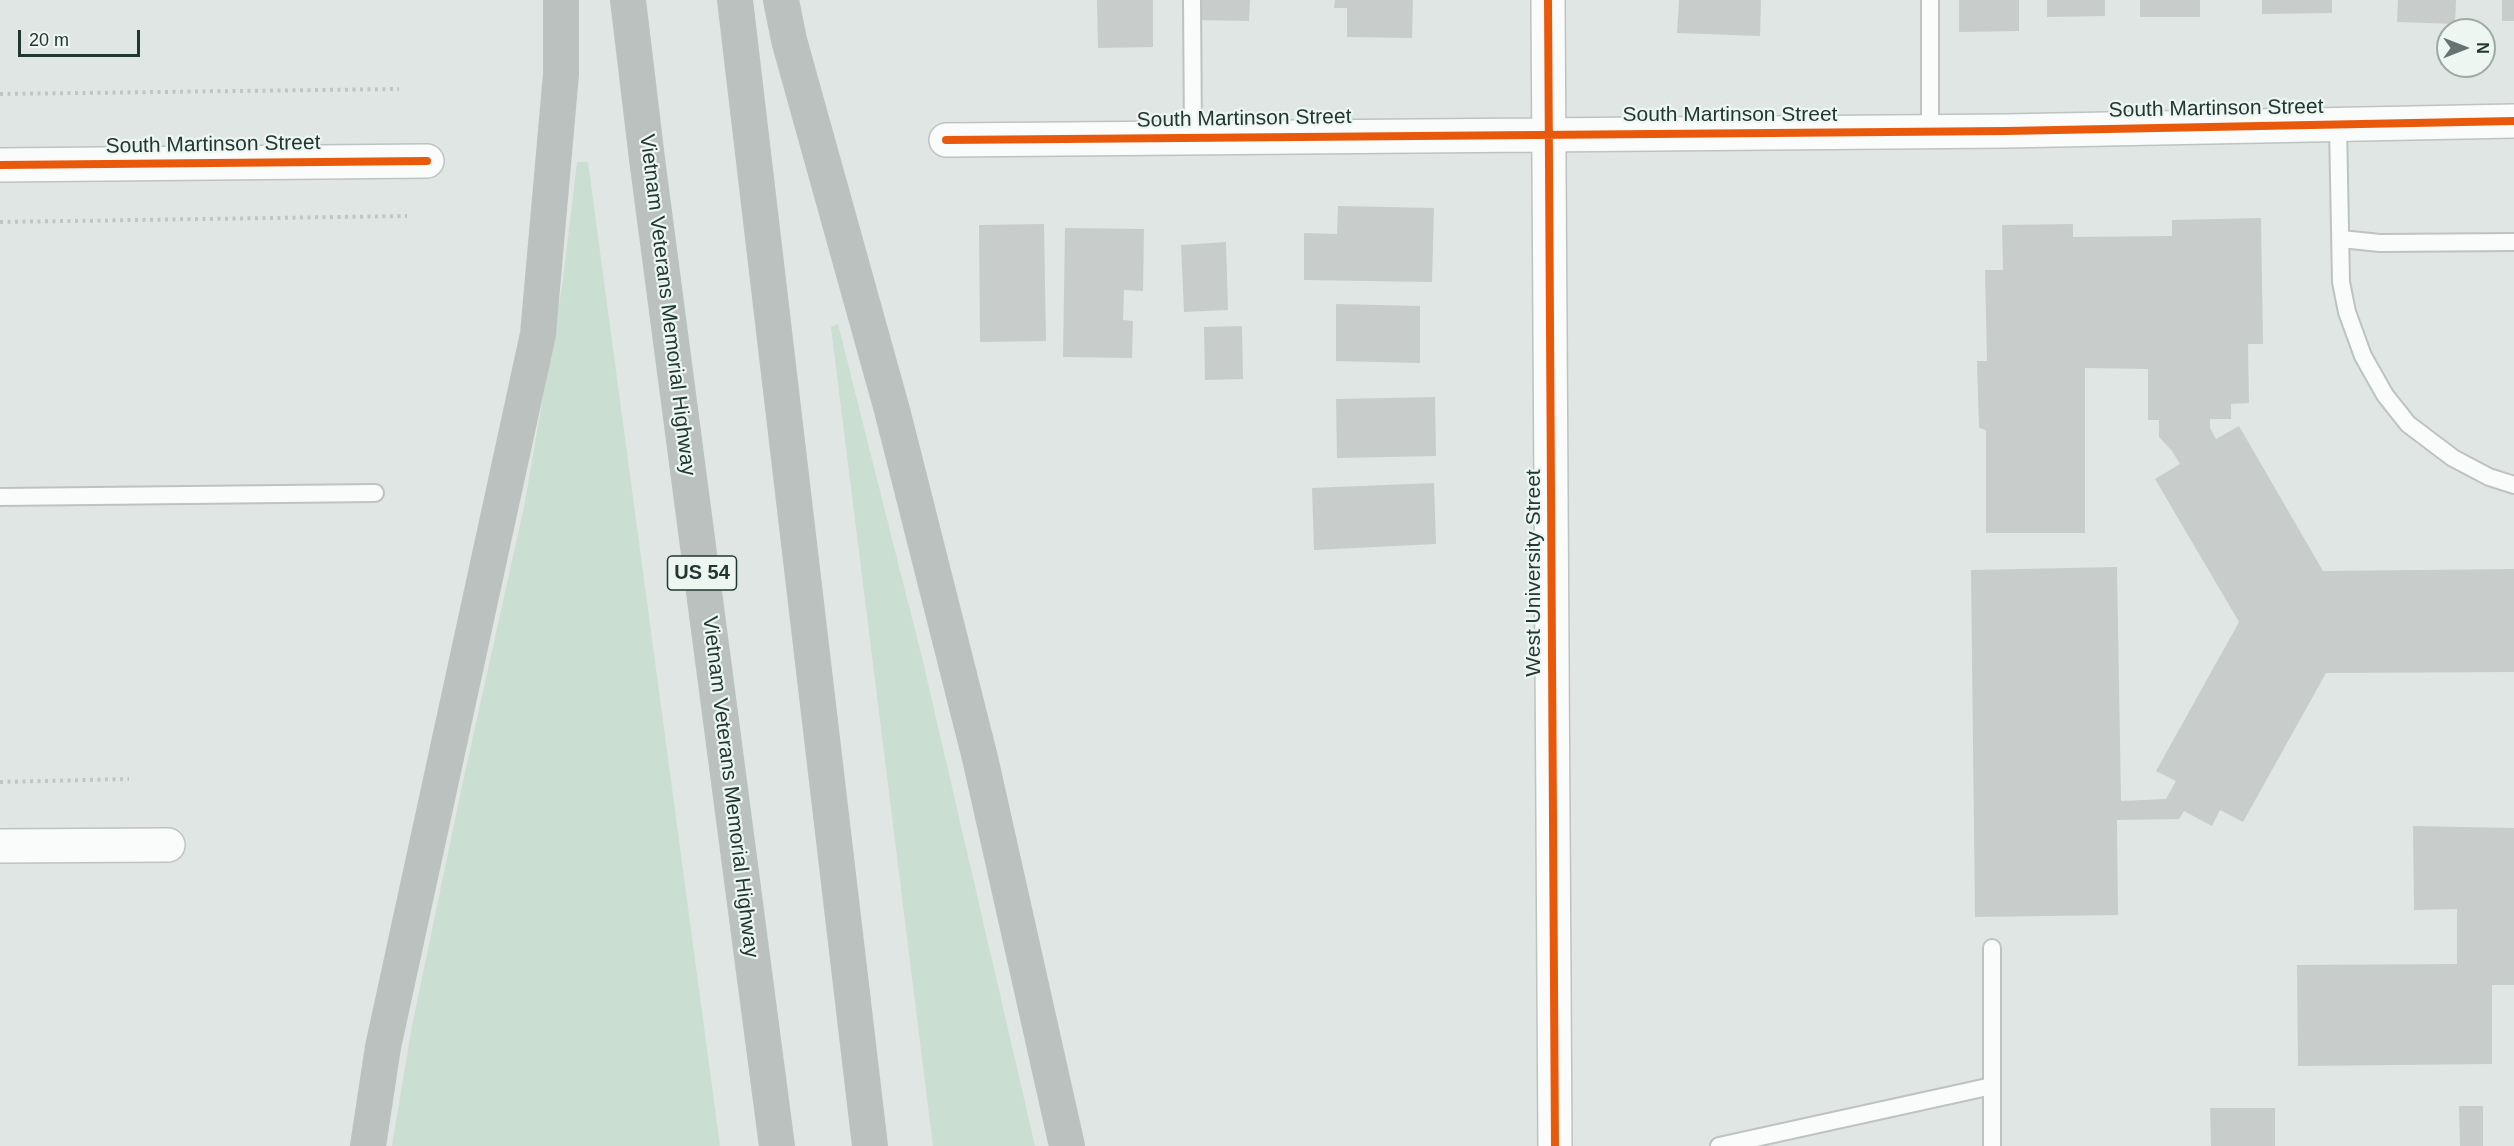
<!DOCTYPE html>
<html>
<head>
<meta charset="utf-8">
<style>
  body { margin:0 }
  #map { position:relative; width:2514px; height:1146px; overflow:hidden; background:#e0e6e4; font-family:Helvetica,sans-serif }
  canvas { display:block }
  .north { position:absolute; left:2436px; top:18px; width:60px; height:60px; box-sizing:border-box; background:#eef6f2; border:2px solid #9caaa5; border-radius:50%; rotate:90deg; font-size:16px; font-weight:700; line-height:24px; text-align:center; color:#213732 }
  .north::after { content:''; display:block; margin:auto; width:21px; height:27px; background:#647470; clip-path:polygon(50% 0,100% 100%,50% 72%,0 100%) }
  .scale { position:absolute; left:18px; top:30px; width:122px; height:27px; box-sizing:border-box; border:3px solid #213732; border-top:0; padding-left:8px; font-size:18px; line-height:21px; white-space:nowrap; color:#213732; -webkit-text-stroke:4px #eef6f2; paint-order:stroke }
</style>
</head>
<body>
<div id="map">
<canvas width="2514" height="1146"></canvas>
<div class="north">N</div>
<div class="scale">20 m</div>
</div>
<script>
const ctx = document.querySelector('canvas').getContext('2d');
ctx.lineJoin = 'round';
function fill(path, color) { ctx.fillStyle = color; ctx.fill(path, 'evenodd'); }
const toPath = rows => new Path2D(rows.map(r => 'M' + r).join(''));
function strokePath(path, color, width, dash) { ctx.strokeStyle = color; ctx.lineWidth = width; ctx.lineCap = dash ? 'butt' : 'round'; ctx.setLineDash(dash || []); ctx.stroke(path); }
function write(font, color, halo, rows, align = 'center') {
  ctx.font = font + ' Helvetica,sans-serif'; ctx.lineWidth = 4.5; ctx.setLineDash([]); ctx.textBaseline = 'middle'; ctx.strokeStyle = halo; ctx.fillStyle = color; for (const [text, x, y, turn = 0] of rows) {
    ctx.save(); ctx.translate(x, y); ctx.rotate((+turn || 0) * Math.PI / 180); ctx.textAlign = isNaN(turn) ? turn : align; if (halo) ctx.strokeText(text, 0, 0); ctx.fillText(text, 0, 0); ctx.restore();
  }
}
fill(toPath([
  [577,162,588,162,720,1146,392,1146,412,1026,462,786,524,507,562,287],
  [838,324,924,666,1035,1146,933,1146,831,327]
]), '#caded2');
fill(toPath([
  [1097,0,1153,0,1153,47,1098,48],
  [1197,0,1250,0,1249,21,1196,20],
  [1335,0,1413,0,1412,38,1347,37,1347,8,1334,8],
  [1679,0,1761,0,1760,36,1677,33],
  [1959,0,2019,0,2019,31,1959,32],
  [2047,0,2105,0,2105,16,2047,17],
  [2140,0,2200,0,2200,17,2140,17],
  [2262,0,2332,0,2332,13,2262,14],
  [2398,0,2456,0,2455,24,2397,22],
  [2502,0,2514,0,2514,21,2502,21],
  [1338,206,1434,208,1432,282,1304,280,1304,233,1337,234],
  [2261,218,2263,344,2248,344,2249,403,2231,404,2231,419,2210,419,2210,428,2216,439,2239,426,2323,571,2514,569,2514,672,2326,673,2243,822,2220,810,2212,826,2184,811,2179,819,2117,820,2118,915,1975,917,1971,570,2117,567,2121,801,2166,799,2176,781,2156,771,2239,622,2155,479,2180,464,2172,451,2159,437,2159,420,2148,420,2148,369,2085,368,2085,533,1986,533,1986,430,1979,428,1977,361,1987,361,1985,270,2003,270,2002,225,2073,224,2073,237,2172,236,2172,220],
  [1044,224,1046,341,980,342,979,225],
  [1065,228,1144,229,1143,291,1124,290,1123,320,1133,321,1132,358,1063,357],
  [1226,242,1228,310,1184,312,1181,245],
  [1336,304,1420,306,1420,363,1336,361],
  [1242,326,1243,379,1205,380,1204,327],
  [1435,397,1436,456,1337,458,1336,399],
  [1434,483,1436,544,1314,550,1312,488],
  [2413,826,2514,828,2514,985,2492,985,2492,1064,2298,1066,2297,965,2457,964,2457,909,2414,910],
  [2459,1106,2483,1106,2483,1146,2460,1146],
  [2210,1108,2275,1108,2275,1146,2211,1146]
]), '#c8cdcb');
const lane = toPath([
  [1192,0,1193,137],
  [2338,125,2341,282,2347,312,2363,356,2385,395,2408,424,2453,458,2489,477,2514,485],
  [1930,132,1930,0],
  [2341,239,2380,243,2514,242],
  [0,497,375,493],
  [1719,1146,1992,1086],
  [1992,1146,1992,948]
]);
const street = toPath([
  [1548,0,1555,1146],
  [946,140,2006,131,2514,121],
  [0,165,427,161],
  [0,846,168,845]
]);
const highway = toPath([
  [628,0,647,159,777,1146],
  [735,0,870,1146],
  [781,0,789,40,892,410,980,758,1067,1146],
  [368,1146,383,1047,538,334,561,74,561,0]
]);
strokePath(lane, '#bdc3c1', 20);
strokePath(street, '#bdc3c1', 36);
strokePath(highway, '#bbc3c1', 36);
strokePath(toPath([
  [0,94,399,89],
  [0,222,407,216],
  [0,782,129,779]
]), '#bfc7c5', 4, [3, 4.5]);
strokePath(lane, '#fafbfb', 16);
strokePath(street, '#fafbfb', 33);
strokePath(highway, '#bac1bf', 33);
strokePath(toPath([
  [1548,0,1555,1146],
  [946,140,2006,131,2514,121],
  [0,165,427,161]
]), '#e8590c', 8);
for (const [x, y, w] of [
  [702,573,69]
]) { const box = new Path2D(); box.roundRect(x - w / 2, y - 17, w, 34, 4.5); ctx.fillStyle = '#eef6f2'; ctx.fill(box); strokePath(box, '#213732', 1.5); }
write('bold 20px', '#213732', null, [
  ["US 54",702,573]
]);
write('21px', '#213732', '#eef6f2', [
  ["South Martinson Street",2216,109,-1],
  ["South Martinson Street",1730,115],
  ["South Martinson Street",1244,119,-1],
  ["South Martinson Street",213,145,-1],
  ["Vietnam Veterans Memorial Highway",667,305,83],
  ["West University Street",1534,573,-90],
  ["Vietnam Veterans Memorial Highway",730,787,83]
]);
</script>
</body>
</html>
